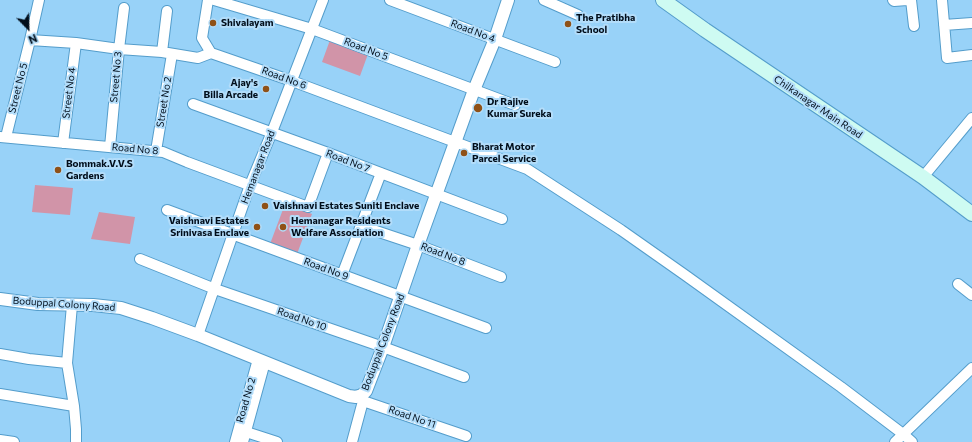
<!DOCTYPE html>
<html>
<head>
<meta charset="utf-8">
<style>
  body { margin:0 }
  #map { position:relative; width:972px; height:442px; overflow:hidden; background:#98d2f8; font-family:Commissioner,sans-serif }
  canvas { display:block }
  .north { position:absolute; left:8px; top:8px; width:40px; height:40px; -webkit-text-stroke:3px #b3ddfa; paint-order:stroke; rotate:157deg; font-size:11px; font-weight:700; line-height:16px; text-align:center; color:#000d1a }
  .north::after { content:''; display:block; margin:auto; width:14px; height:18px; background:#000d1a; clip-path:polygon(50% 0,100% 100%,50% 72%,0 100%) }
</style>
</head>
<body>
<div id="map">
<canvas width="972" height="442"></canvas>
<div class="north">N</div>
</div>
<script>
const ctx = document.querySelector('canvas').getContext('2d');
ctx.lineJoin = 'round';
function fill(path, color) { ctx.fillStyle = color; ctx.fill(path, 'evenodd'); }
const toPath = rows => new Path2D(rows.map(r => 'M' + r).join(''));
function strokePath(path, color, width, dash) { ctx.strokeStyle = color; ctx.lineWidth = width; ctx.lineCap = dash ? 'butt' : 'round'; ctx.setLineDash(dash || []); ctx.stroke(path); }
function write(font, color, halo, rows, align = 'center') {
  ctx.font = font + ' Commissioner,sans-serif'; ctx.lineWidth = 4; ctx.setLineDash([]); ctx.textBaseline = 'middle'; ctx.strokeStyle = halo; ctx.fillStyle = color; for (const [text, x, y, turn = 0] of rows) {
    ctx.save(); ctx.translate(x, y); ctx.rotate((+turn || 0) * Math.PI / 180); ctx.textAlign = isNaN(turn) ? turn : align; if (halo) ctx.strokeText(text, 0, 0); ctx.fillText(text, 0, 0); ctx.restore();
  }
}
fill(toPath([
  [330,40,368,54,360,76,322,62],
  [35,185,73,188,70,215,32,212],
  [285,204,312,214,297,254,270,244],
  [99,212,135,217,130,244,91,239]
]), '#d194a8');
const minor = toPath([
  [208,0,202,38,211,53],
  [214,0,312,29,515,105],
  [390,0,555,62],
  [544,0,578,15],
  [893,0,894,1,907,0],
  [911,0,914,26],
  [942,0,947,58,972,55],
  [944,25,972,23],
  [30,40,76,43,119,49,162,52,198,58,211,53,292,81,527,169,621,230,685,275,841,387,903,434,912,442],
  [162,52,167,11],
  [193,104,328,153,502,219],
  [0,137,163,152,187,162,308,207,328,153],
  [6,137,30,40,39,0],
  [63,143,76,43],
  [110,147,119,49,124,8],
  [156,151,172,54],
  [923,177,972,118],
  [167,210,486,328],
  [361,226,418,245,501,277],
  [140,259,215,289,383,347,464,377],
  [342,275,381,173],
  [958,284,972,295],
  [198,335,250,185,272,132,323,0],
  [0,354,29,359,67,363,74,406,0,394],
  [67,363,72,305],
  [362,395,363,401,466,436],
  [74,406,76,429,76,442],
  [240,430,277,442],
  [0,440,14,442],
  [235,442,258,359],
  [243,442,265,362],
  [352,442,363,401],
  [895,442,972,368]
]);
const tertiary = toPath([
  [0,299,38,304,93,305,121,308,152,318,198,335,349,396,356,397,362,395,366,391,383,347,418,245,474,90,495,39,508,0]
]);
const secondary = toPath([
  [663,0,705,30,923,177,972,214]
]);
strokePath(minor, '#549dcb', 12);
strokePath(tertiary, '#549dcb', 14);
strokePath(secondary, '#549dcb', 16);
strokePath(minor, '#fff', 10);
strokePath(tertiary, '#fff', 12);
strokePath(secondary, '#cefbf2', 14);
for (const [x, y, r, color] of [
  [213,23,4,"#8f5117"],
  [568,24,4,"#8f5117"],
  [266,89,4,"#8f5117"],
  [478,108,5,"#8f5117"],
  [464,153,4,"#8f5117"],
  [58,170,4,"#8f5117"],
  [265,206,4,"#8f5117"],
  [257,227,4,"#8f5117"],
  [283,227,4,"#8f5117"]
]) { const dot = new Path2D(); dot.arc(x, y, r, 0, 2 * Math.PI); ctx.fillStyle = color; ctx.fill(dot); strokePath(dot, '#b3ddfa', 1.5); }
write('bold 10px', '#000d1a', '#b3ddfa', [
  ["The Pratibha",576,18],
  ["School",576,30],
  ["Shivalayam",221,23],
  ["Ajay's",258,83,"right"],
  ["Billa Arcade",258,95,"right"],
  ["Dr Rajive",487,102],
  ["Kumar Sureka",487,114],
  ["Bharat Motor",472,147],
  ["Parcel Service",472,159],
  ["Bommak.V.V.S",66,164],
  ["Gardens",66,176],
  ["Vaishnavi Estates Suniti Enclave",273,206],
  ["Vaishnavi Estates",249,221,"right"],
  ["Srinivasa Enclave",249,233,"right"],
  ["Hemanagar Residents",291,221],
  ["Welfare Association",291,233]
], 'left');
write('10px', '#000d1a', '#b3ddfa', [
  ["Road No 4",473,31,21],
  ["Road No 5",366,49,21],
  ["Street No 3",116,77,-85],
  ["Road No 6",284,78,20],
  ["Street No 5",18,88,-76],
  ["Street No 4",69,93,-83],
  ["Street No 2",164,102,-81],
  ["Chilkanagar Main Road",818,107,34],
  ["Road No 8",135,149,5],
  ["Road No 7",348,161,21],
  ["Hemanagar Road",258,167,-69],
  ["Road No 8",443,254,21],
  ["Road No 9",326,269,20],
  ["Boduppal Colony Road",64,304,4],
  ["Road No 10",302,319,19],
  ["Boduppal Colony Road",383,342,-69],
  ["Road No 2",246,400,-74],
  ["Road No 11",412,417,19]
]);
</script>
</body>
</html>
